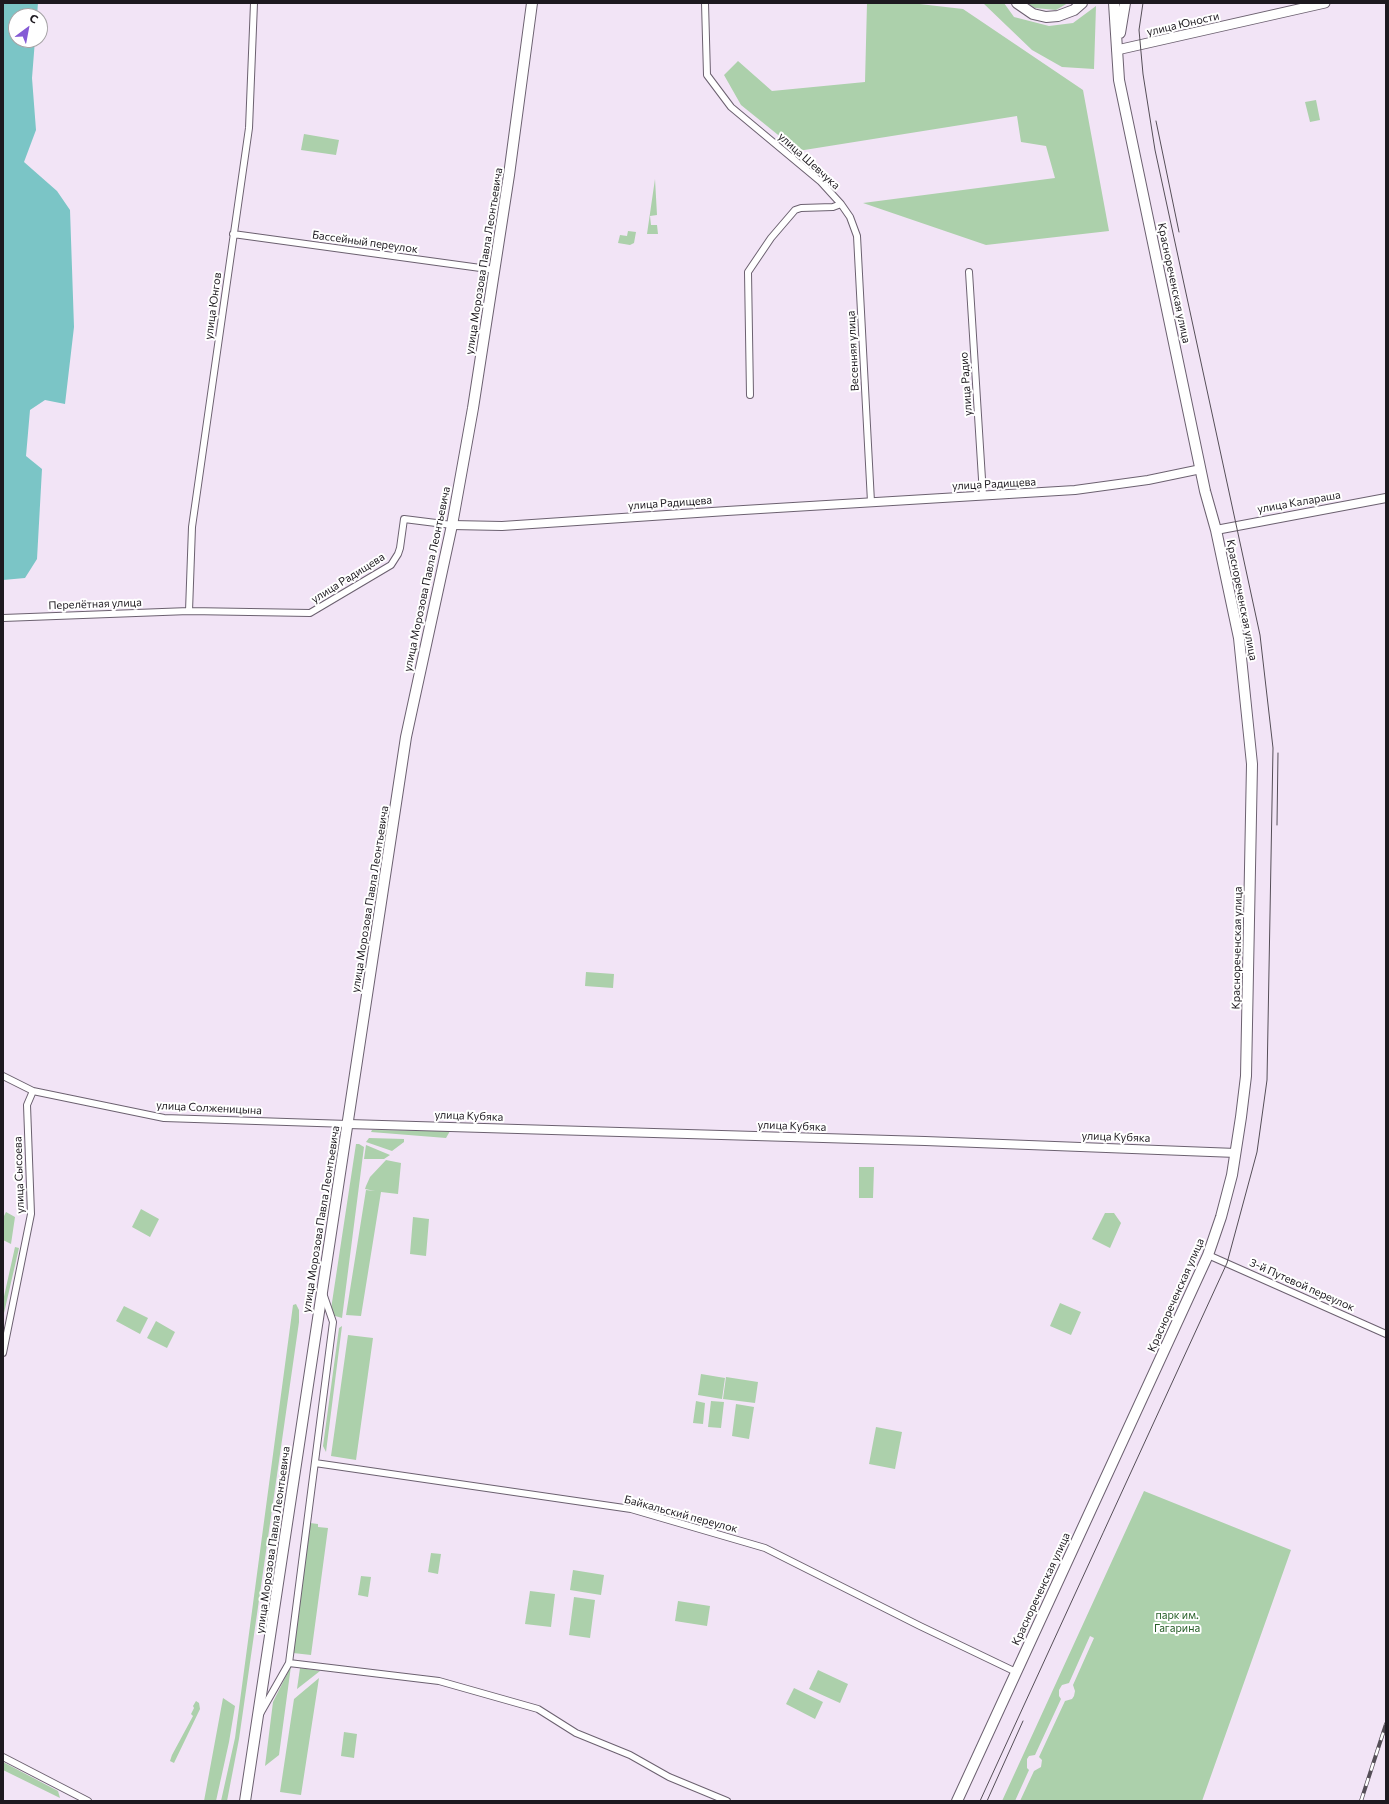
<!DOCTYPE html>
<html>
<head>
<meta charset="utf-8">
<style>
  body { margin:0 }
  #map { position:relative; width:1389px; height:1804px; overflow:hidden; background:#f2e4f6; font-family:Commissioner,sans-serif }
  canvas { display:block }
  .frame { position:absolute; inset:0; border:4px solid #1d191f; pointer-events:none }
  .north { position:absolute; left:8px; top:8px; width:40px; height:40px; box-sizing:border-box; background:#fff; border:1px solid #a5a3a5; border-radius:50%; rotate:32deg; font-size:11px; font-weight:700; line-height:16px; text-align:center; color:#1d191f }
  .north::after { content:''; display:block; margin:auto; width:14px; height:18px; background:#855bd5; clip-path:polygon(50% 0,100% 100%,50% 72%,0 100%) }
</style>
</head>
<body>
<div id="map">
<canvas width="1389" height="1804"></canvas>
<div class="frame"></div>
<div class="north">С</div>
</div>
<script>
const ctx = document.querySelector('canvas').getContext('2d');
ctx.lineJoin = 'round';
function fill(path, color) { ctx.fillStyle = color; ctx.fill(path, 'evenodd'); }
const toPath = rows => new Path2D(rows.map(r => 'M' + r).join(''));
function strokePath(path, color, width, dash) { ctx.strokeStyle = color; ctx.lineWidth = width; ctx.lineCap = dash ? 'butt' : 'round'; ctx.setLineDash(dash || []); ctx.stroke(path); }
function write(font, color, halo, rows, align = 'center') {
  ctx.font = font + ' Commissioner,sans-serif'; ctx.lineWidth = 4; ctx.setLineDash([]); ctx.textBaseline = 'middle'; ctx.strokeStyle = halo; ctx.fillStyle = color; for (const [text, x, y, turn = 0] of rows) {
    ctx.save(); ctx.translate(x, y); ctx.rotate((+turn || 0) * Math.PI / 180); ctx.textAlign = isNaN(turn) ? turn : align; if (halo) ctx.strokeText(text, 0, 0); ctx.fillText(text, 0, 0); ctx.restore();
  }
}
fill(toPath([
  [867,3,911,3,963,9,1083,90,1109,231,986,245,863,203,1055,178,1046,146,1021,142,1017,116,798,151,741,105,724,75,738,61,772,91,865,82],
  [983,3,1004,3,1014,17,1049,26,1073,23,1096,6,1094,69,1062,67,1032,50],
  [1027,3,1068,3,1056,10,1035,8],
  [1316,100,1320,120,1310,122,1305,102],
  [304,134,339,140,336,155,301,150],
  [655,179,657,215,650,216,651,225,657,225,658,234,647,234],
  [628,231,636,232,634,243,630,245,618,243,620,235,627,236],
  [586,972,614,974,613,988,585,986],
  [372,1130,450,1131,446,1138,371,1132],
  [369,1138,404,1139,404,1142,392,1151,366,1142],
  [356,1144,359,1144,364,1147,342,1318,332,1315,331,1309],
  [366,1145,390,1155,384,1159,364,1159],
  [386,1160,401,1163,398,1194,381,1192,361,1316,346,1315,366,1190,375,1191,365,1189,366,1186,370,1177],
  [859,1167,874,1167,873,1198,859,1198],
  [141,1209,159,1219,150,1237,132,1227],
  [6,1212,15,1217,11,1244,3,1240,3,1218],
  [1105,1213,1114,1213,1121,1223,1110,1248,1092,1239],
  [413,1217,429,1219,426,1256,410,1254],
  [15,1247,19,1248,4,1313,3,1301],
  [1060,1303,1081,1312,1071,1335,1050,1326],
  [296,1304,299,1310,299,1322,239,1739,227,1801,221,1801,235,1738,293,1305],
  [124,1306,148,1318,140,1334,116,1321],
  [156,1321,175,1332,167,1348,147,1338],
  [342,1326,326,1452,323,1446,339,1328],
  [348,1335,373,1338,356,1460,331,1456],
  [701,1374,725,1378,722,1399,698,1395],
  [726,1377,758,1382,755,1403,723,1399],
  [696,1401,705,1403,703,1424,693,1423],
  [711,1401,724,1402,721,1428,708,1427],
  [736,1404,754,1407,749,1439,732,1436],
  [876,1427,902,1432,895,1469,869,1464],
  [1144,1491,1291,1550,1202,1801,1020,1801,1034,1771,1041,1767,1042,1760,1039,1757,1065,1701,1072,1699,1074,1696,1075,1691,1073,1685,1094,1638,1090,1636,1069,1683,1062,1685,1059,1690,1059,1696,1061,1699,1035,1755,1029,1756,1027,1759,1027,1768,1029,1770,1015,1801,1002,1801],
  [310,1523,318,1524,318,1527,328,1528,311,1655,293,1653],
  [431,1553,441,1554,438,1574,428,1572],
  [573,1570,604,1575,601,1595,570,1590],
  [361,1576,371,1577,368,1597,358,1595],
  [530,1591,555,1594,551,1627,525,1624],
  [574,1597,595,1600,590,1638,569,1635],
  [678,1601,710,1606,707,1626,675,1621],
  [291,1666,279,1755,265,1766,273,1702],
  [300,1668,320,1671,297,1689],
  [818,1670,848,1684,840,1703,809,1689],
  [319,1678,301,1795,280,1792,294,1699],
  [794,1688,823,1702,815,1719,786,1704],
  [223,1698,235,1706,229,1742,216,1801,204,1801],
  [196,1701,199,1703,200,1709,174,1763,170,1761,172,1755,193,1716,191,1714,194,1708,193,1706],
  [344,1732,357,1734,354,1758,341,1756],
  [3,1762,58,1791,60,1798,3,1770]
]), '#acd0ab');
fill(toPath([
  [3,3,38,3,37,16,16,16,16,40,35,40,32,78,36,130,24,162,57,191,70,210,74,327,65,404,45,400,30,410,26,456,42,469,37,559,25,578,3,580]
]), '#7bc5c6');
const minor = toPath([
  [705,3,707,75,731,107,821,182,841,204,833,207,801,208,795,210,771,238,748,272,750,395],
  [841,204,850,217,857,236,871,502],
  [233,234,495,270],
  [969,272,983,495],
  [189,611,192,527,249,128,254,3],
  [3,618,189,611,310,613,391,565,398,554,400,548,404,519,452,525],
  [3,1076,33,1091,164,1118,348,1124],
  [1208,1255,1386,1334],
  [3,1353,31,1214,27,1105,33,1091],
  [315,1463,631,1509,765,1548,920,1626,1016,1672],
  [289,1663,439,1681,538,1709,576,1733,630,1755,669,1777,727,1801],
  [260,1714,289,1663,333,1322,323,1293],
  [3,1757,88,1801]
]);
const tertiary = toPath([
  [452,525,502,526,727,511,1075,490,1148,480,1201,469],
  [1216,530,1386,498],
  [348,1124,925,1141,1236,1153]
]);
const secondary = toPath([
  [1117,50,1325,3]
]);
const primary = toPath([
  [1017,3,1033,14,1046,17,1058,16,1074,10,1082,3],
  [1120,33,1125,3],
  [245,1801,406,737,452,525,473,408,509,175,532,3],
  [957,1801,1208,1255,1221,1217,1232,1175,1241,1117,1246,1076,1252,764,1239,638,1216,530,1205,491,1119,80,1114,3]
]);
strokePath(minor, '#6c6170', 8);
strokePath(tertiary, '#6c6170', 10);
strokePath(secondary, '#6c6170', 11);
strokePath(primary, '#6c6170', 12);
strokePath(minor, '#fff', 6);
strokePath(tertiary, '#fff', 8);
strokePath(secondary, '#fff', 9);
strokePath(primary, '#fff', 10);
strokePath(toPath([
  [1156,121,1179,232],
  [1277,825,1278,753],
  [980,1801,1227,1263,1257,1152,1267,1080,1273,748,1260,635,1155,150,1143,74,1139,30,1143,3],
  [987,1801,1023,1721]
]), '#554e57', 1);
const rail = toPath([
  [1361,1801,1386,1724]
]);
strokePath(rail, '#554e57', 4);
strokePath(rail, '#fff', 2.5, [8]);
write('11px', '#1d191f', '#fff', [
  ["улица Юности",1183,24,-13],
  ["улица Шевчука",809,161,42],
  ["Бассейный переулок",365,242,8],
  ["улица Морозова Павла Леонтьевича",484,261,-81],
  ["Краснореченская улица",1174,283,78],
  ["улица Юнгов",213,306,-82],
  ["Весенняя улица",853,351,-93],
  ["улица Радио",966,384,-94],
  ["улица Радищева",994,484,-3],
  ["улица Калараша",1299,502,-10],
  ["улица Радищева",670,503,-4],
  ["улица Радищева",348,578,-32],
  ["улица Морозова Павла Леонтьевича",427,579,-78],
  ["Краснореченская улица",1242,600,79],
  ["Перелётная улица",95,604,-2],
  ["улица Морозова Павла Леонтьевича",370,899,-81],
  ["Краснореченская улица",1237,948,-89],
  ["улица Солженицына",209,1108,3],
  ["улица Кубяка",469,1116,2],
  ["улица Кубяка",792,1126,2],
  ["улица Кубяка",1116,1137,2],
  ["улица Сысоева",19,1175,-92],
  ["улица Морозова Павла Леонтьевича",321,1219,-81],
  ["3-й Путевой переулок",1302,1285,24],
  ["Краснореченская улица",1176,1295,-66],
  ["Байкальский переулок",681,1514,15],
  ["улица Морозова Павла Леонтьевича",273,1540,-82],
  ["Краснореченская улица",1041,1589,-65]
]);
write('11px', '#265e27', '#fff', [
  ["парк им.",1177,1615],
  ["Гагарина",1177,1628]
]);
</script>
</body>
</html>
